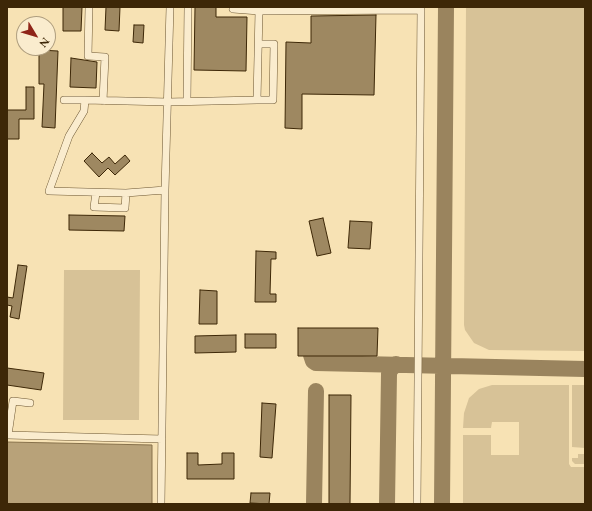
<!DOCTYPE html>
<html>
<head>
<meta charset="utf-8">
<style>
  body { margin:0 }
  #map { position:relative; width:592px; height:511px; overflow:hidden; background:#f7e2b4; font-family:"EB Garamond",serif }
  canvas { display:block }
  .frame { position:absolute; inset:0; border:8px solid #3d2707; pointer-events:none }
  .north { position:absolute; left:16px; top:16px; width:40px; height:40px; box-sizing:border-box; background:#faecce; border:1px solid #ae9d7e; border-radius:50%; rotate:128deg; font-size:11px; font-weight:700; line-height:16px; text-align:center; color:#3d2707 }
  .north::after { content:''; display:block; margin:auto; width:14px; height:18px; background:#8f2418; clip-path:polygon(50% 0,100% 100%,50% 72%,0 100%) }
</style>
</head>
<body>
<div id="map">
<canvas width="592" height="511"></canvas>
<div class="frame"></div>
<div class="north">N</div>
</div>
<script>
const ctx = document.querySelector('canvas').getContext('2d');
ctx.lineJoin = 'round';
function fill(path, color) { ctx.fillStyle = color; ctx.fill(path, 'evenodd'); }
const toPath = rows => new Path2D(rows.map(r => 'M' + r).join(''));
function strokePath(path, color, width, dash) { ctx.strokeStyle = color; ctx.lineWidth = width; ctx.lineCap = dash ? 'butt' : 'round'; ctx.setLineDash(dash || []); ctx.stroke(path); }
fill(toPath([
  [466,7,585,7,585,351,489,350,474,343,465,330,464,325],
  [64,270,140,270,139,420,63,420],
  [492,385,569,385,569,464,571,467,585,467,585,504,463,504,463,435,491,435,491,455,519,455,519,422,492,422,491,428,463,428,464,413,469,398,479,389],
  [572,385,585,385,585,448,572,447],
  [578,454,585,454,585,464,575,464,572,461,572,458,578,458]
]), '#d7c297');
const water = toPath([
  [7,442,152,445,152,504,7,504,7,442]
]);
fill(water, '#b8a279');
strokePath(water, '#87714b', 1);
strokePath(toPath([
  [311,355,313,361,316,363,585,369],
  [314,504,316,391],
  [387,504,389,374,390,370,396,364],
  [442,504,446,7]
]), '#9a845e', 16);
const building = toPath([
  [63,7,82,7,81,31,63,31,63,7],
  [106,7,120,7,119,31,105,30,106,7],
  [195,7,216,7,216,17,247,17,246,71,194,70,195,7],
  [376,15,374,95,302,94,302,129,285,128,286,42,311,43,311,16,376,15],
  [134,25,144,25,143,43,133,42,134,25],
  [39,50,58,51,55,128,42,127,44,84,39,84,39,50],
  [71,58,97,62,96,88,70,87,71,58],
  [26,87,34,87,34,119,19,119,19,139,7,139,7,110,26,110,26,87],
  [92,153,102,163,109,157,115,164,125,155,130,161,115,175,108,168,99,177,84,161,92,153],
  [69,215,125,216,124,231,69,230,69,215],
  [323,218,331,253,317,256,309,221,323,218],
  [350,221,372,222,370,249,348,248,350,221],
  [256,251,276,252,276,259,271,259,270,294,276,294,276,302,255,302,256,251],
  [18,265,27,266,19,319,10,317,12,306,7,305,7,297,13,298,18,265],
  [200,290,217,291,217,324,199,324,200,290],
  [298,328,378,328,377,356,298,356,298,328],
  [245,334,276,334,276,348,245,348,245,334],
  [236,335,236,352,195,353,195,336,236,335],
  [7,368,44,373,41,390,7,385,7,368],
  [329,395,351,395,350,504,329,504,329,395],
  [262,403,276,404,272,458,260,457,262,403],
  [187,453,198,453,198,465,222,464,222,453,234,453,234,479,187,479,187,453],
  [251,493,270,493,269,504,250,503,251,493]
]);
fill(building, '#9e8861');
strokePath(building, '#3d2707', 1);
const minor = toPath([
  [89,7,88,56,105,57,103,101],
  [234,7,233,9,259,11,421,10],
  [64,100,85,100],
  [257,100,273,100,274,44,259,44],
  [187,101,188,7],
  [165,190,126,193,49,191,69,136,84,111,85,100,168,102,257,100,259,11],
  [96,193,94,207,125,208,126,193],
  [7,435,162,439],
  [8,435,13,401,30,403],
  [161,504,165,190,170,7],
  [417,504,421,7]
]);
strokePath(minor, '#6c5632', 8);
strokePath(minor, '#faecce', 7);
</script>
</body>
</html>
